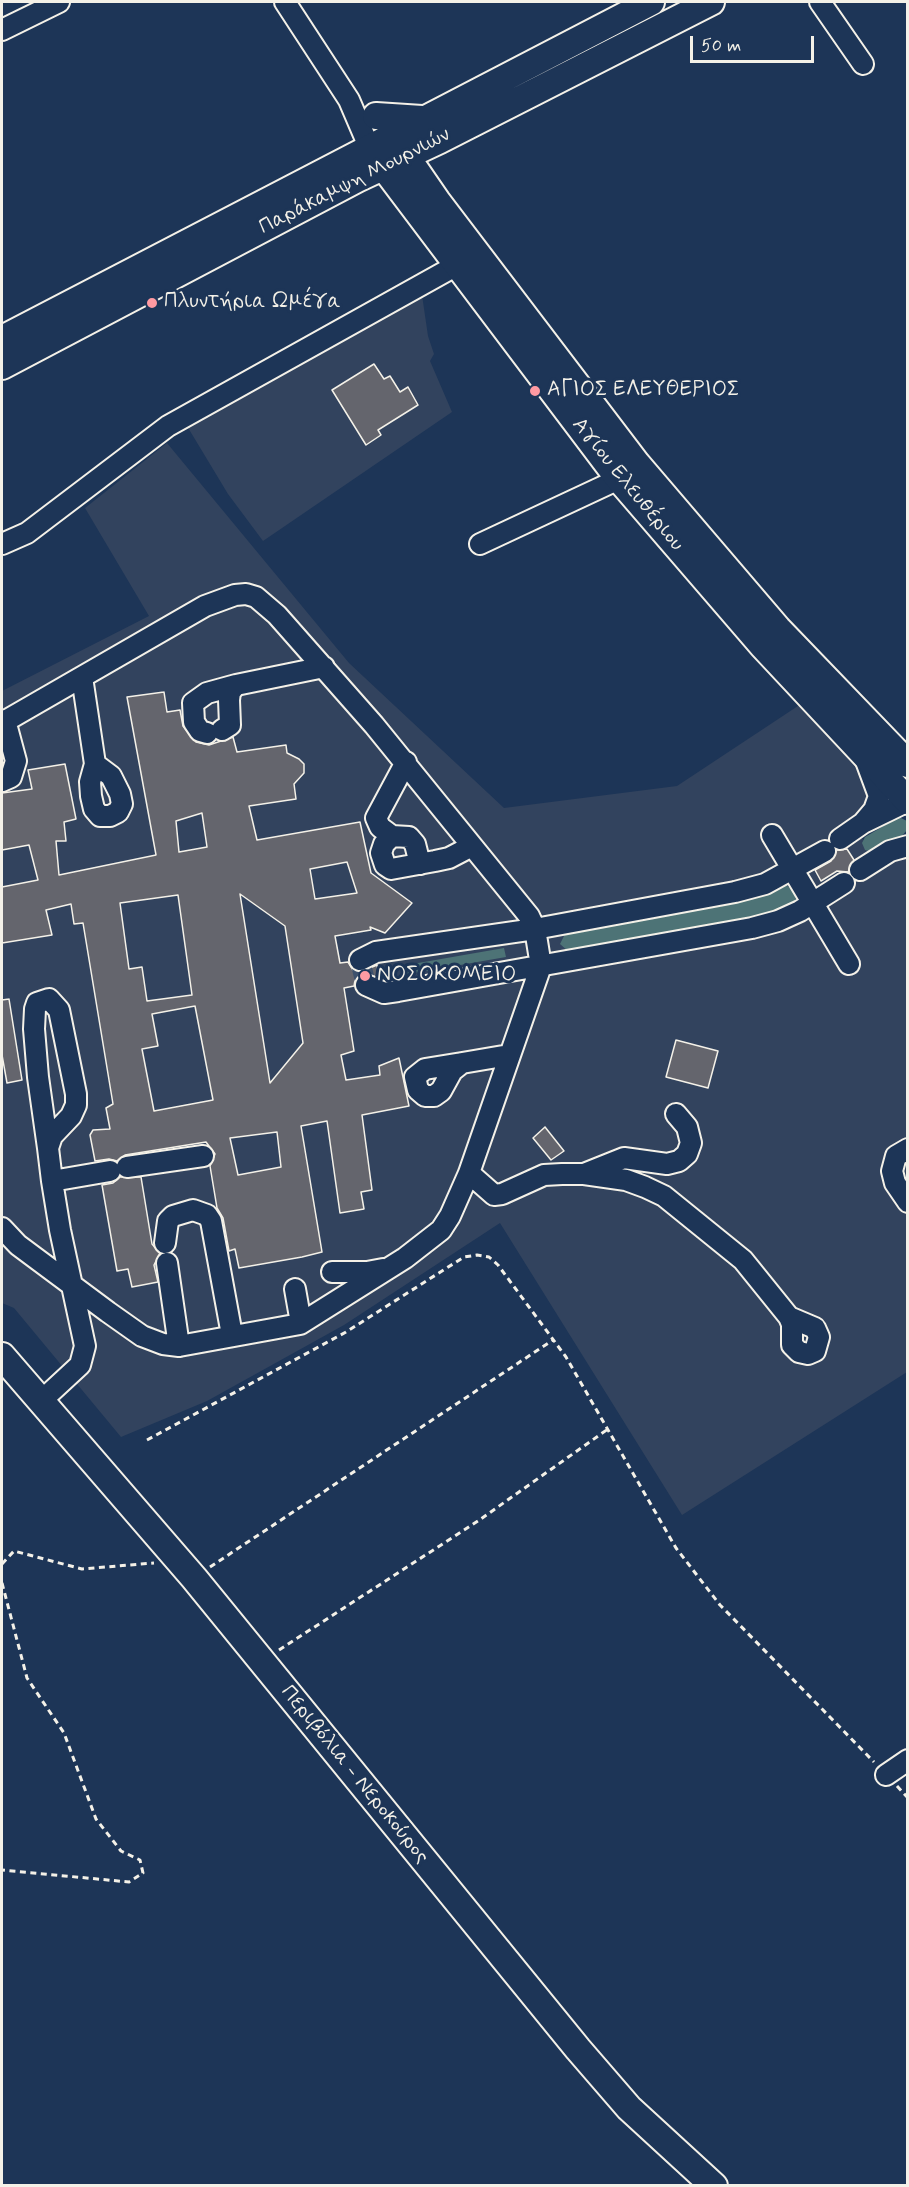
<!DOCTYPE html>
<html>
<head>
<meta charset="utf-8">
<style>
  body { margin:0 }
  #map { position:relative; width:909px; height:2187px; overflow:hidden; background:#1d3557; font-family:Mynerve,sans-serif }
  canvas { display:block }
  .frame { position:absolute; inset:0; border:3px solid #f4f1e8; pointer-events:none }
  .scale { position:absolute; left:690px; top:36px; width:124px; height:27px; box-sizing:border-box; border:3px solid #f4f1e8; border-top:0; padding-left:8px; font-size:18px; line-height:21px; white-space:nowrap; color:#f4f1e8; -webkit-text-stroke:4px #1d3557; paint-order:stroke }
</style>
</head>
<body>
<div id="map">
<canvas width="909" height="2187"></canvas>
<div class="frame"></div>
<div class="scale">50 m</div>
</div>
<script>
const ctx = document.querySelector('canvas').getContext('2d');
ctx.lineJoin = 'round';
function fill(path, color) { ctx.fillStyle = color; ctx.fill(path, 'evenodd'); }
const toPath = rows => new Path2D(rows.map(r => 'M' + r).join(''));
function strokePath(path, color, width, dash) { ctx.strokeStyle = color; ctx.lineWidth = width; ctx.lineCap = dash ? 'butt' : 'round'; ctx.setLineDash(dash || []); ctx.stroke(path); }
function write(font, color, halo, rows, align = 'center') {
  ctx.font = font + ' Mynerve,sans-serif'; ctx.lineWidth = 6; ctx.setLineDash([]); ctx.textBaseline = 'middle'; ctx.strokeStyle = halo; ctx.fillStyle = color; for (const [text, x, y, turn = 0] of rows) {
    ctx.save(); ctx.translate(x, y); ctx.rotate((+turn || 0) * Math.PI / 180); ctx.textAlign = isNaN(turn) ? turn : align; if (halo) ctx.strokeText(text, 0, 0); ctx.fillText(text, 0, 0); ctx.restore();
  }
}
fill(toPath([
  [422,295,428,336,434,354,430,361,452,412,263,541,228,494,187,426],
  [167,443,349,663,504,808,677,786,807,700,854,758,872,787,869,804,853,825,881,865,907,854,907,1372,682,1515,500,1223,344,1325,207,1401,121,1437,14,1308,2,1303,2,691,149,616,85,508]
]), '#32435e');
fill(toPath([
  [899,817,907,821,907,830,902,836,873,852,865,850,862,843,865,837],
  [784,884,795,891,796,902,774,914,569,952,560,944,566,932],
  [504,948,506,957,403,975,401,966]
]), '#4d7376');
const building = toPath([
  [374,364,384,379,390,376,400,392,408,387,418,405,378,430,381,435,366,445,332,390,374,364],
  [164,692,167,712,180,710,183,726,196,742,209,745,233,737,237,752,286,745,287,753,299,759,304,764,304,773,294,784,296,799,249,806,257,840,360,822,371,873,412,903,385,933,370,927,371,930,335,936,340,963,348,962,353,970,360,972,377,965,379,978,364,973,355,980,354,986,344,988,354,1051,341,1055,346,1080,380,1075,379,1066,399,1058,409,1106,362,1115,372,1190,361,1192,364,1209,340,1213,327,1121,301,1126,322,1252,302,1257,239,1268,235,1249,229,1251,223,1218,217,1208,210,1166,215,1154,206,1142,125,1155,117,1161,109,1159,95,1161,90,1135,93,1130,110,1129,106,1108,113,1104,83,923,74,924,71,904,46,910,52,935,2,943,2,887,38,880,29,845,2,850,2,793,32,789,28,770,65,764,76,819,64,822,66,841,56,841,59,875,156,855,127,697,164,692],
  [202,813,207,847,179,852,176,821,202,813],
  [347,862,357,893,315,899,310,869,347,862],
  [240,894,285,926,303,1043,270,1083,240,894],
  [178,895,192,995,147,1001,142,967,129,969,120,903,178,895],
  [195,1006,213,1100,154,1111,142,1049,158,1046,152,1014,195,1006],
  [277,1132,281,1167,238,1175,230,1138,277,1132],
  [847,849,854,860,848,872,837,871,821,881,815,870,831,861,837,850,847,849],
  [9,999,22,1080,7,1083,2,1055,2,1000,9,999],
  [676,1040,718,1051,708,1088,666,1077,676,1040],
  [545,1127,564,1151,551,1160,533,1138,545,1127],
  [120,1177,141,1177,152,1244,160,1253,154,1265,158,1282,132,1287,128,1269,117,1271,102,1185,113,1183,120,1177]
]);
fill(building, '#64656d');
strokePath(building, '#f4f1e8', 1.5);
strokePath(toPath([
  [360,960,366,985]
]), '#3d516d', 20, [20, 10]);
const minor = toPath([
  [285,2,349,100,370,149],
  [820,2,863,64],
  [2,30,59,2],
  [2,544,27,533,168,426,457,265],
  [480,544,619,479],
  [82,677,95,764,90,782,91,796,94,809,100,816,110,816,118,812,122,804,120,794,111,776,95,764],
  [236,685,324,667],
  [2,723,205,606,235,595,246,594,256,597,277,615,374,725,529,916,535,929,541,966,469,1173,450,1216,441,1230,405,1258,300,1324,179,1346,163,1344,142,1336,108,1312,18,1245,2,1228],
  [207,733,200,731,194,722,193,703,207,693,236,685,230,692,229,700,230,725,222,730],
  [2,781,11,777,16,761,5,720],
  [863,823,874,810,879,796,866,761],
  [772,835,849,964],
  [392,836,380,827,376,818,406,762],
  [840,839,863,823,908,801],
  [420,864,415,844,409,837,392,836,384,844,381,853,385,865,391,869,435,861,449,858,472,846],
  [860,870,890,851,908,846],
  [360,960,376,952,535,929,735,892,765,884,825,851],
  [366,985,384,993,398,991,752,928,778,921,800,911,844,883],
  [462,1063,452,1071,441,1091,434,1096,425,1096,418,1090,415,1077,425,1069,462,1063,509,1055],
  [908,1149,896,1156,892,1171,895,1183,908,1202],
  [127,1167,203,1156],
  [469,1173,494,1195,502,1194,544,1175,562,1174,584,1174,626,1180,645,1187,664,1196,743,1260,789,1317,792,1324,792,1345,799,1352,808,1354,815,1351,819,1337,815,1328,789,1317],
  [584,1174,624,1158,667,1164,679,1161,687,1154,691,1143,687,1127,676,1114],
  [52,1181,110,1171],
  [165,1243,168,1221,173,1216,193,1210,207,1215,211,1221,232,1335],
  [167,1263,179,1346],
  [332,1272,367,1272,383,1269],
  [295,1289,301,1323],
  [40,1402,80,1365,85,1346,60,1230,52,1181,48,1148,38,1077,34,1029,35,1009,37,1003,49,999,59,1010,76,1094,76,1105,71,1116,52,1136,48,1148],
  [886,1775,908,1760]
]);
const major = toPath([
  [376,116,422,119],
  [393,137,437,201,637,464,778,629,908,764],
  [370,149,619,479,762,645,908,801],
  [2,339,651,2],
  [2,366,357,179,440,140,711,2],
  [2,1356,194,1578,578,2049,629,2108,714,2186]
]);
strokePath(minor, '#f4f1e8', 24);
strokePath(major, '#f4f1e8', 30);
strokePath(toPath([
  [147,1440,346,1332,464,1257,477,1255,489,1257,498,1265,566,1357,676,1548,720,1605,874,1762],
  [2,1564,14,1551,82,1569,154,1563],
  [210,1567,553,1340],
  [2,1583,27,1678,64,1733,96,1819,121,1851,140,1860,143,1873,129,1882,2,1870],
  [279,1650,478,1521,608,1429],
  [897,1786,908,1798]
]), '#f4f1e8', 3, [6, 4.5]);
strokePath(minor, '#1d3557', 20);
strokePath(major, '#1d3557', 26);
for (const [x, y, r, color] of [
  [152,303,6,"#ff9aa2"],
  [535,391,6,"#ff9aa2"],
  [365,976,6,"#ff9aa2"]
]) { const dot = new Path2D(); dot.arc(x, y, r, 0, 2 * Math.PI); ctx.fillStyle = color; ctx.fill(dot); strokePath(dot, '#1d3557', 2); }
write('21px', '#f4f1e8', '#1d3557', [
  ["Παράκαμψη Μουρνιών",355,182,-27],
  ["Αγίου Ελευθέριου",627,485,51],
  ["Περιβόλια - Νεροκούρος",354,1775,51]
]);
write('21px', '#f4f1e8', '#1d3557', [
  ["Πλυντήρια Ωμέγα",164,303],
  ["ΑΓΙΟΣ ΕΛΕΥΘΕΡΙΟΣ",547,391],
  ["ΝΟΣΟΚΟΜΕΙΟ",377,976]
], 'left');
</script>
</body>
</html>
